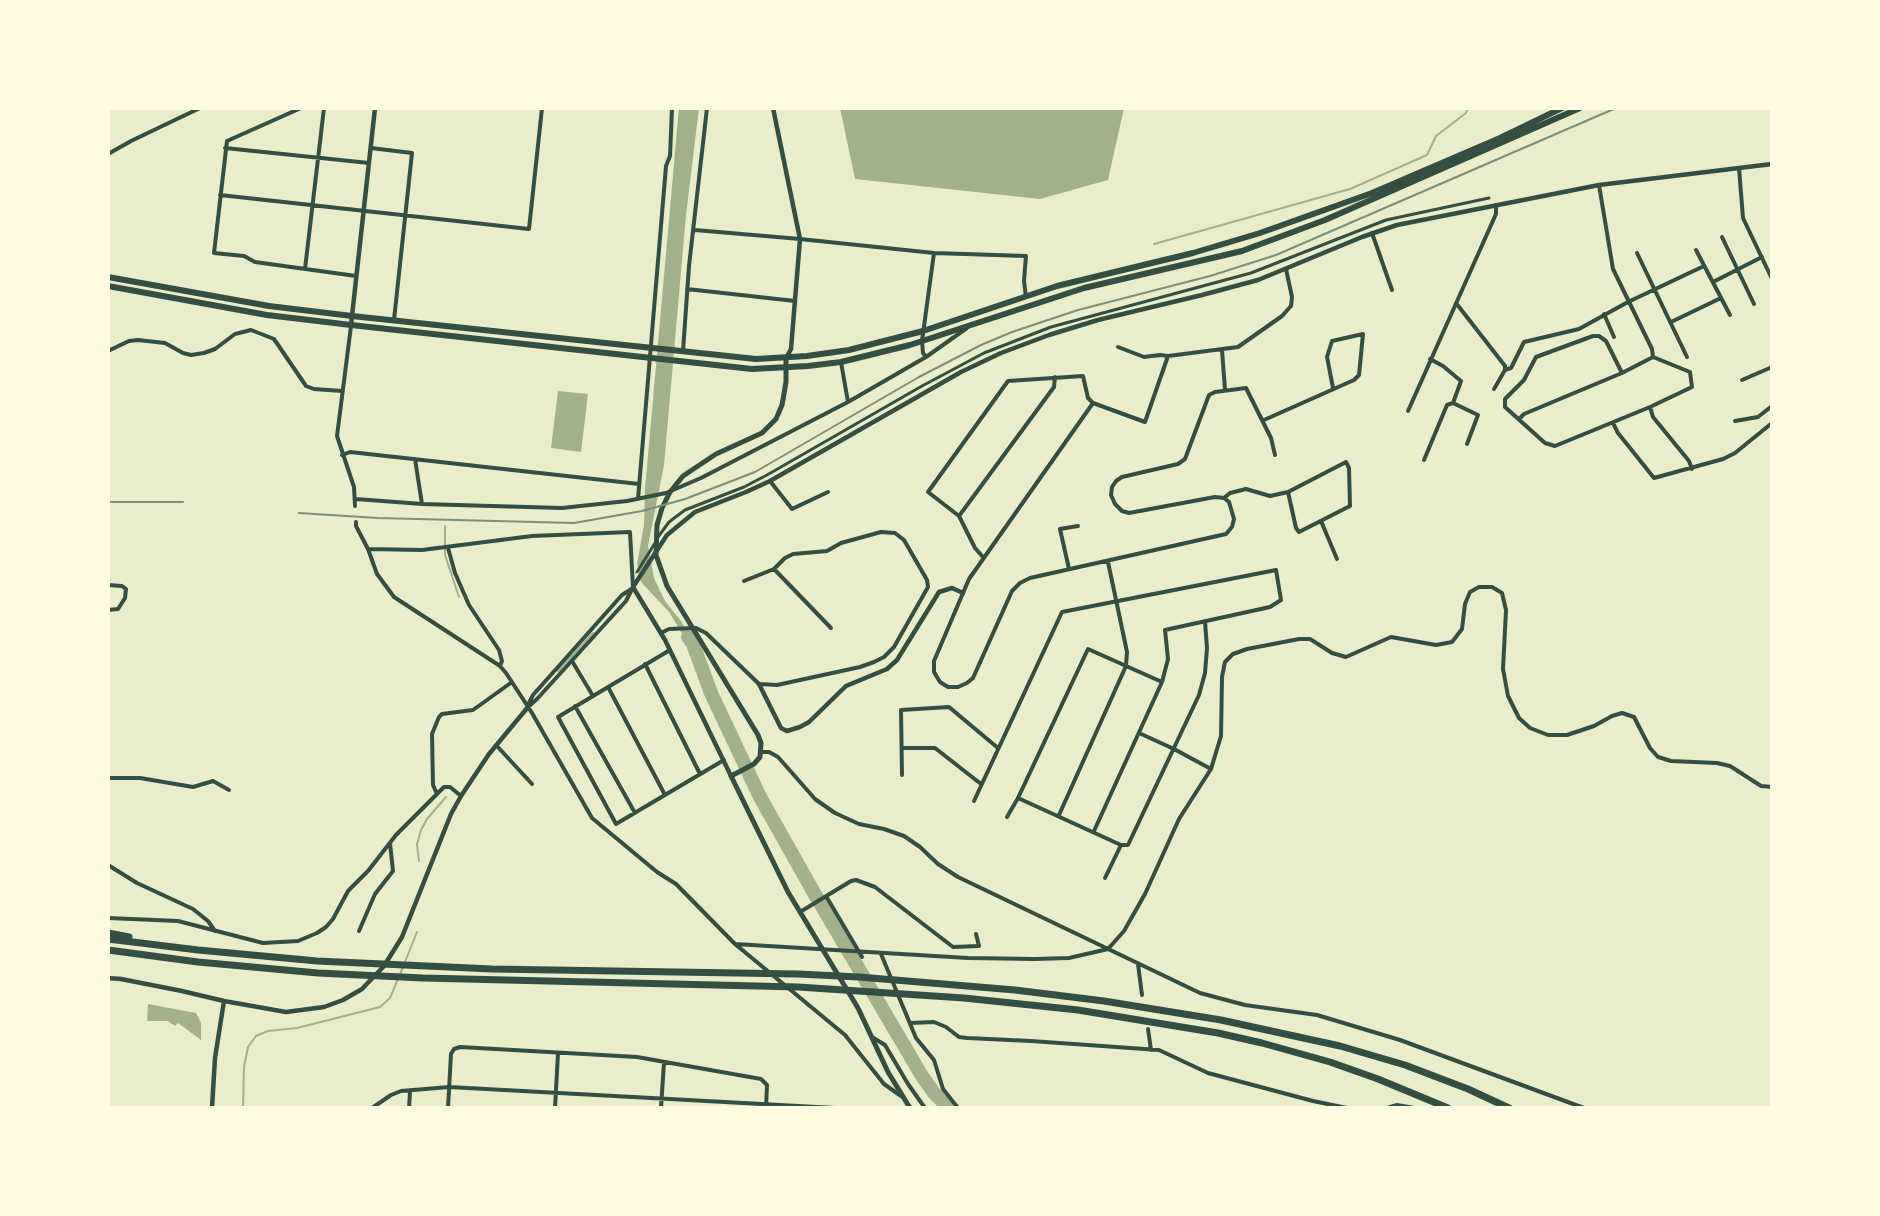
<!DOCTYPE html>
<html>
<head>
<meta charset="utf-8">
<style>
  body { margin:0 }
  #map { position:relative; width:1880px; height:1216px; overflow:hidden; background:#e9edc9; font-family:"Source Sans 3",sans-serif }
  canvas { display:block }
  .frame { position:absolute; inset:0; border:110px solid #fefae0; pointer-events:none }
</style>
</head>
<body>
<div id="map">
<canvas width="1880" height="1216"></canvas>
<div class="frame"></div>
</div>
<script>
const ctx = document.querySelector('canvas').getContext('2d');
ctx.lineJoin = 'round';
function fill(path, color) { ctx.fillStyle = color; ctx.fill(path, 'evenodd'); }
const toPath = rows => new Path2D(rows.map(r => 'M' + r).join(''));
function strokePath(path, color, width, dash) { ctx.strokeStyle = color; ctx.lineWidth = width; ctx.lineCap = dash ? 'butt' : 'round'; ctx.setLineDash(dash || []); ctx.stroke(path); }
fill(toPath([
  [679,108,699,108,686,215,664,465,648,546,654,578,665,601,681,621,694,643,696,653,689,640,681,632,669,612,641,582,637,564,644,525,645,489],
  [840,108,1124,108,1108,180,1040,199,855,179],
  [558,391,588,394,581,452,551,448],
  [148,1004,196,1013,201,1023,201,1040,178,1023,175,1026,168,1021,147,1021]
]), '#a3b18a');
strokePath(toPath([
  [1154,244,1350,189,1427,155,1436,136,1466,113,1468,108],
  [445,526,445,555,459,597],
  [558,671,593,633],
  [419,861,417,844,421,830,427,819,446,797],
  [405,962,417,932],
  [243,1108,244,1067,248,1047,256,1036,268,1031,297,1028,380,1007,390,998,403,967]
]), '#a3b18a', 2);
strokePath(toPath([
  [688,637,693,644,711,693,760,797,813,891,922,1076,934,1093,949,1108]
]), '#a3b18a', 14);
strokePath(toPath([
  [658,537,669,522,685,510,744,487,767,475,922,386,984,353,1051,327,1251,273,1386,220,1489,198],
  [637,572,655,543]
]), '#344e41', 3);
strokePath(toPath([
  [301,108,227,141,214,253,244,256,255,262,356,276],
  [225,148,369,163],
  [371,148,412,153,394,320],
  [108,154,131,141,200,108],
  [1739,168,1743,218,1772,279],
  [220,195,529,229,542,108],
  [695,230,800,239,934,253,1026,256,1024,281,1026,297],
  [1372,233,1392,290],
  [1722,237,1754,304],
  [1696,250,1730,315],
  [1637,253,1687,357],
  [305,269,324,108],
  [1713,282,1762,257],
  [687,289,795,301],
  [1456,303,1505,366,1505,370,1494,389],
  [1604,314,1614,337],
  [1671,322,1721,298],
  [351,326,337,436,354,487,355,506],
  [1118,347,1144,357,1160,355,1168,356,1238,347,1282,316,1291,306,1292,297,1286,269],
  [1222,350,1225,390],
  [108,351,129,341,138,340,165,343,183,353,191,355,204,353,215,349,235,334,251,330,274,339,306,386,314,389,342,391],
  [683,351,689,266,707,108],
  [926,357,923,353,922,341,934,253],
  [1430,359,1443,366,1461,381,1453,403],
  [841,362,848,402],
  [1505,370,1511,368,1524,342,1579,329,1628,302,1704,266],
  [1622,373,1606,341,1599,336,1593,336,1536,357,1524,380,1505,399,1505,407,1545,443,1555,446,1650,407,1692,387,1690,372,1653,357],
  [1742,380,1772,367],
  [1093,403,969,579,934,661,934,672,940,682,948,687,958,687,967,683,973,678,1012,591,1020,583,1030,578,1226,534,1232,527,1234,519,1229,502,1224,498,1215,497,1129,513,1122,511,1115,504,1111,495,1112,487,1116,481,1122,477,1178,464,1185,459,1209,395,1215,392,1246,388,1271,438,1275,455],
  [1650,407,1653,417,1689,461,1692,469],
  [1408,411,1496,214,1496,205],
  [1519,419,1524,414,1622,373,1653,357,1652,349,1613,269,1599,185],
  [1264,420,1354,380,1359,375,1363,334,1332,341,1327,357,1333,388],
  [1735,421,1758,417,1772,406],
  [1613,423,1618,433,1654,478,1723,459,1735,453,1772,423],
  [342,455,350,452,639,484],
  [415,459,422,504],
  [1424,460,1447,405,1453,403,1478,415,1467,444],
  [770,481,792,509,828,492],
  [1224,498,1230,493,1246,489,1270,496,1288,492,1346,462,1349,468,1350,506,1299,532,1296,528,1288,492],
  [356,499,422,504,562,508,627,501,666,493,701,478,848,402,926,357,967,328],
  [638,499,666,166,670,156,672,108],
  [959,516,1054,387,1055,377],
  [1321,521,1337,559],
  [356,522,356,526,368,549,377,574,394,597,500,666,506,673,532,713,592,818,657,872,676,884,735,944,845,1035,884,1084,901,1096],
  [448,548,455,573,469,605,499,650,502,661,500,666],
  [368,549,422,550,532,536,630,532,633,587,626,601,537,699,528,707],
  [983,557,975,548,959,516,928,492,1008,381,1083,376,1088,398,1093,403,1145,422,1168,356],
  [1069,569,1060,529,1078,526],
  [744,581,774,569],
  [108,585,122,586,126,589,125,598,118,609,108,610],
  [661,633,669,629,696,628,706,633,759,684,777,685,860,667,874,662,884,657,894,647,928,587,927,580,904,540,895,533,881,532,841,543,827,551,793,554,785,558,774,569,831,628],
  [670,650,558,717,616,824,724,760],
  [572,661,593,696],
  [645,664,700,774],
  [608,687,665,795],
  [528,705,533,695,622,595,633,588],
  [575,706,635,813],
  [1139,733,1174,749,1211,769],
  [496,745,532,784],
  [902,748,935,748,981,784],
  [760,752,769,752,778,757,815,799,835,813,859,824,884,829,904,836,920,847,938,864,958,877,1200,993,1245,1005,1317,1015,1400,1040,1584,1108],
  [902,775,901,710,949,707,998,748],
  [108,778,140,778,193,787,213,781,229,790],
  [437,794,433,785,432,734,439,717,442,714,473,710,512,682],
  [1018,798,1121,845,1128,845,1199,695,1205,673,1207,648,1205,622],
  [974,801,1062,612,1276,570,1281,600,1270,607,1165,630,1168,659,1162,682,1094,831],
  [1059,815,1126,666,1127,652,1108,562],
  [1007,817,1018,798,1088,649,1162,682],
  [108,865,137,883,193,909,208,921,215,931],
  [1105,878,1121,845],
  [826,896,862,957],
  [800,912,851,881,856,880,875,887,953,947,979,946,976,934],
  [108,918,178,921,263,943,298,941,317,933,326,927,333,919,348,891,368,871,396,835,444,787,450,787,461,796],
  [359,931,375,894,393,871,390,843],
  [735,944,968,958,1035,959,1069,958,1108,949,1124,931,1145,894,1179,819,1211,769,1221,736,1222,677,1225,662,1233,654,1247,649,1299,639,1310,639,1332,653,1346,657,1391,637,1436,645,1452,642,1462,629,1465,604,1470,592,1479,587,1492,587,1502,593,1506,610,1503,669,1508,696,1519,718,1530,728,1548,735,1567,735,1594,726,1612,716,1622,713,1634,717,1650,748,1658,757,1671,761,1717,763,1730,766,1761,786,1772,787],
  [881,954,916,1038,934,1060,943,1089,958,1108],
  [1138,964,1142,995],
  [910,1023,934,1022,946,1027,959,1037,967,1038,1031,1041,1159,1050,1208,1073,1313,1101,1347,1108],
  [1148,1029,1151,1050],
  [872,1037,885,1045,908,1084,925,1108],
  [372,1108,391,1095,401,1091,449,1087,835,1108],
  [409,1108,410,1092],
  [448,1108,451,1054,454,1049,460,1047,637,1057,761,1079,767,1085,766,1108],
  [555,1108,558,1053],
  [661,1108,664,1062],
  [1387,1108,1397,1105,1414,1108]
]), '#344e41', 4);
strokePath(toPath([
  [773,108,800,239,791,349,786,358],
  [351,325,375,108],
  [759,684,781,728,787,731,800,727,809,722,846,686,887,669,897,660,939,592,952,588,963,593],
  [731,776,665,640,633,587,667,535,695,512,746,492,770,481,961,372,1001,353,1049,335,1098,320,1202,295,1258,280,1362,237,1397,225,1599,185,1772,164],
  [108,978,121,979,182,991,224,1001,286,1012,324,1007,343,1000,362,989,384,966,402,937,451,814,461,796,489,754,528,707],
  [212,1108,215,1058,224,1001]
]), '#344e41', 4.5);
strokePath(toPath([
  [786,358,786,382,782,405,776,419,762,433,716,454,683,476,670,492,662,508,657,525,656,555,667,586,758,735,761,743,760,757,754,764,731,776,788,892,858,1008,888,1072,910,1108]
]), '#344e41', 5);
strokePath(toPath([
  [108,277,269,306,352,316,756,359,807,356,849,350,923,331,1057,286,1193,253,1260,233,1372,193,1500,138,1562,108],
  [108,286,267,315,351,325,752,369,808,366,841,362,910,345,1084,288,1242,251,1325,220,1580,108]
]), '#344e41', 6);
strokePath(toPath([
  [108,933,129,937],
  [108,939,198,950,317,961,492,969,798,974,859,977,1015,990,1104,1001,1221,1020,1340,1046,1405,1065,1468,1089,1509,1108],
  [108,950,198,962,318,973,423,978,798,987,964,998,1078,1010,1218,1033,1262,1043,1330,1062,1378,1079,1448,1108]
]), '#344e41', 7);
strokePath(toPath([
  [108,502,183,502],
  [299,513,378,518,574,523,642,511,685,499,755,472,919,377,981,345,1012,332,1078,310,1210,276,1276,255,1616,108]
]), '#7c8e77', 2);
</script>
</body>
</html>
